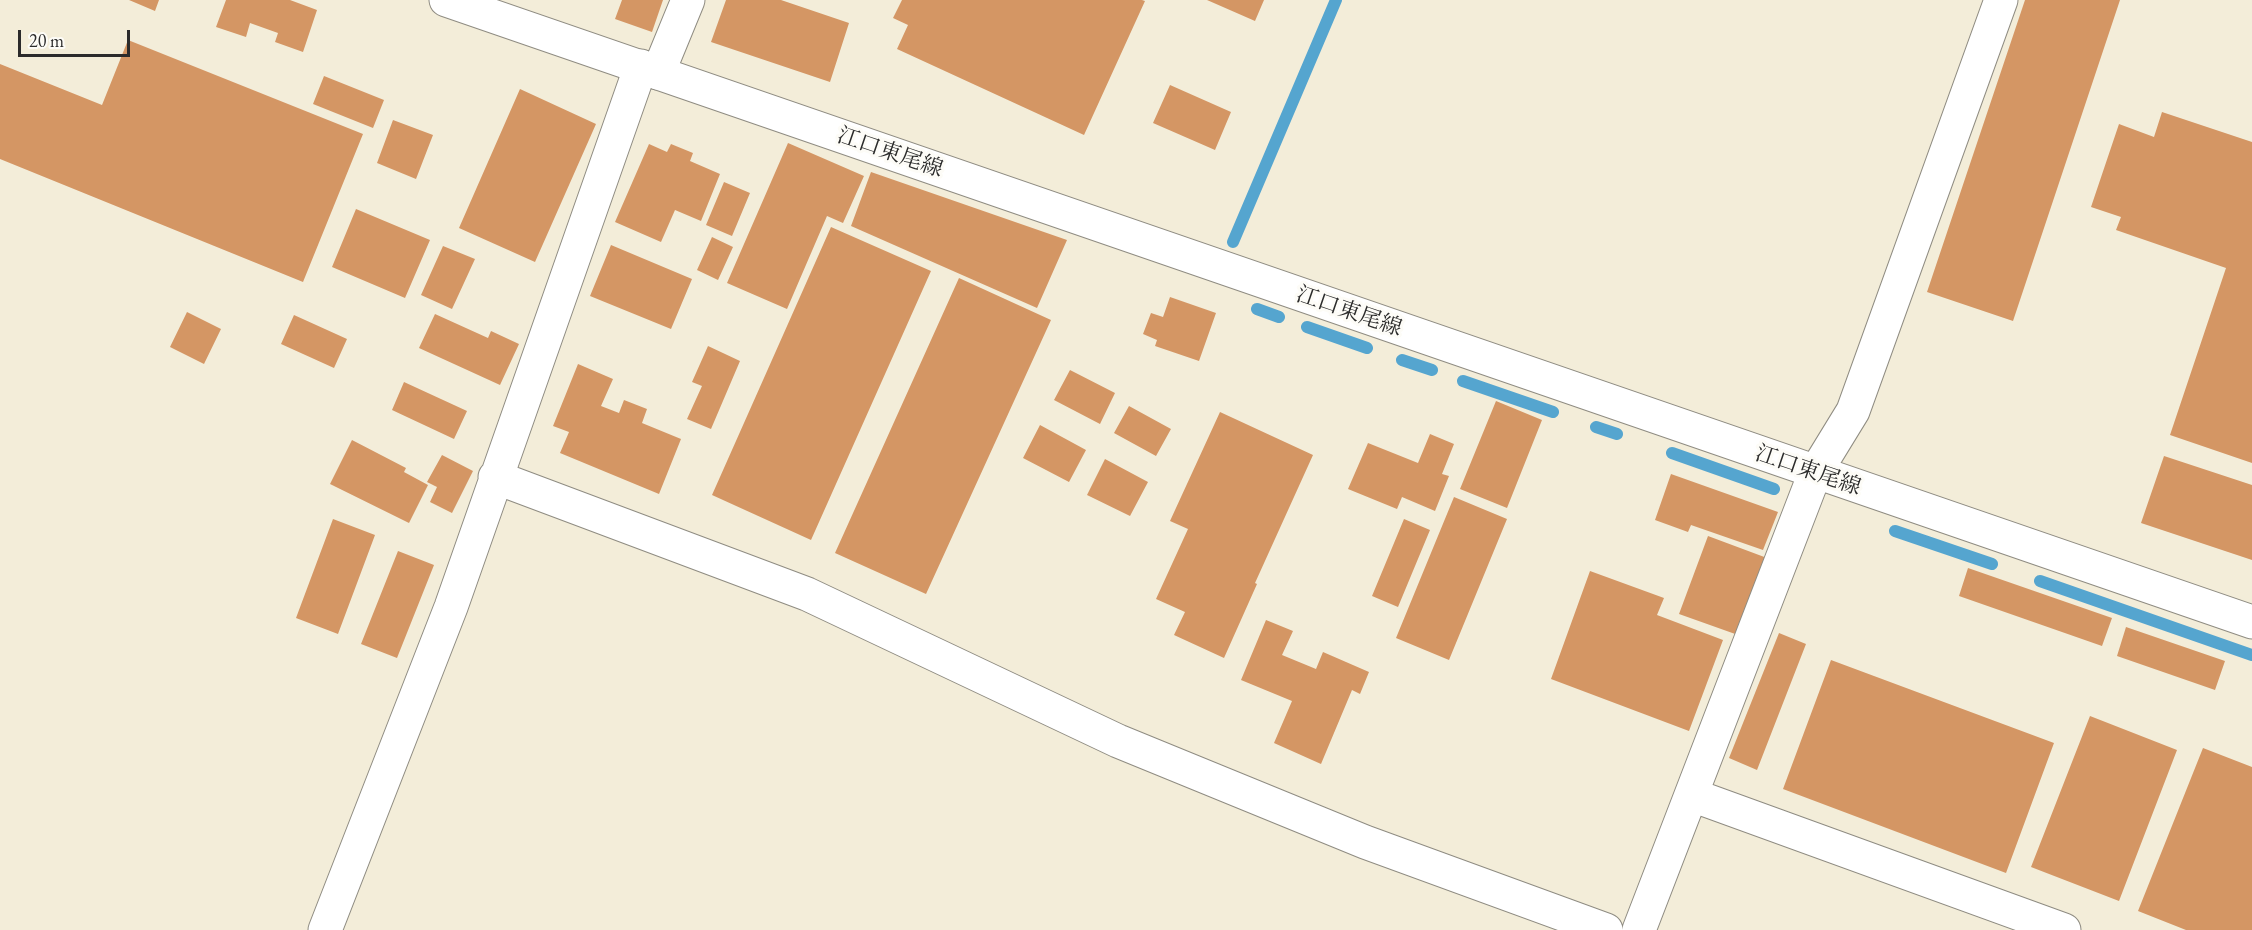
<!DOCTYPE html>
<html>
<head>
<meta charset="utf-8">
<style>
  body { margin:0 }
  #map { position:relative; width:2252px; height:930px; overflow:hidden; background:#f3edd9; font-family:"EB Garamond",serif }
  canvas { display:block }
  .scale { position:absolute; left:18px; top:30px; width:112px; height:27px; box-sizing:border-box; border:3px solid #2b2b2b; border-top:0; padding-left:8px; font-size:18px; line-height:21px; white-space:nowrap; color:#2b2b2b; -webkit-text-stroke:4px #fdfcf7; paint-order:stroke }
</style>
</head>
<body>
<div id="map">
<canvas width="2252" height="930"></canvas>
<div class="scale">20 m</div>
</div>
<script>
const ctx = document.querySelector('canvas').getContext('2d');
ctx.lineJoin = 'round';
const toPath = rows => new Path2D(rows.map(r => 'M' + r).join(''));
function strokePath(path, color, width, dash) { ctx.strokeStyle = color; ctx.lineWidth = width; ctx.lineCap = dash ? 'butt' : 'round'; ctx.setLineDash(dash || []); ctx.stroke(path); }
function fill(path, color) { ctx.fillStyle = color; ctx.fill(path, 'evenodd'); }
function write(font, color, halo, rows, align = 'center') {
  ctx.font = font + ' "EB Garamond","Noto Serif JP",serif'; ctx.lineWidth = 6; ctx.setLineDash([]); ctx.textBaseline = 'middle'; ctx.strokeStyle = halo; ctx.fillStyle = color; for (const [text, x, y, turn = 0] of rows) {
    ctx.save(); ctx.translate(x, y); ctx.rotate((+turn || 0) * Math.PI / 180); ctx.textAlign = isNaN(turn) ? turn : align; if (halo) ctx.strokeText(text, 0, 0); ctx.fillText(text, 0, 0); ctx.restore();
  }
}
strokePath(toPath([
  [1233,242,1336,0],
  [1257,309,1279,317],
  [1307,327,1367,348],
  [1402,360,1432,370],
  [1463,381,1553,412],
  [1596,427,1617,434],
  [1672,453,1774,489],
  [1895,531,1992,564],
  [2040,581,2252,655]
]), '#55a5cf', 12);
fill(toPath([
  [129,0,159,0,155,11],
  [226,0,290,0,317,10,303,52,275,42,278,33,250,23,246,37,216,27],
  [622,0,663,0,652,32,615,19],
  [726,0,781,0,849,23,830,82,711,42],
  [902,0,1142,0,1145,1,1084,135,897,49,908,25,893,18],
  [1207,0,1264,0,1255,21],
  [2025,0,2120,0,2013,321,1927,292],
  [128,40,363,134,303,282,0,159,0,64,102,105],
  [324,76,384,100,373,128,313,104],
  [1170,85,1231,112,1215,150,1153,123],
  [520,89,596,124,535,262,459,228],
  [2162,112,2252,142,2252,463,2170,435,2226,268,2116,230,2121,217,2091,207,2119,124,2154,137],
  [393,120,433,135,416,179,377,163],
  [788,143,864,176,843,223,827,216,787,309,727,283],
  [649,144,667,152,671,144,693,153,690,161,720,174,701,221,675,210,661,242,615,222],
  [871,172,1067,240,1037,308,851,226],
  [724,182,750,193,732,236,706,225],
  [356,209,430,240,405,298,332,267],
  [831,227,931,271,811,540,712,495],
  [712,237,733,247,718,280,697,270],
  [611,245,692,279,671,329,590,296],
  [443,246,475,259,452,309,421,295],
  [959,278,1051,320,926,594,835,553],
  [1170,297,1216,313,1199,361,1155,346,1157,340,1143,334,1151,313,1163,317],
  [187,312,221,329,204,364,170,347],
  [435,314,488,338,491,331,519,344,500,385,419,348],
  [294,315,347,339,334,368,281,344],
  [708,346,740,361,711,429,687,419,702,386,692,382],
  [578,364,613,379,601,406,619,413,624,400,647,409,642,423,681,439,659,494,560,453,569,432,553,426],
  [1070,370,1115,393,1100,424,1054,400],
  [404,382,467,411,454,439,392,410],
  [1496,401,1542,420,1507,508,1460,489],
  [1129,406,1171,429,1156,456,1114,433],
  [1220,412,1313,455,1255,583,1257,584,1224,658,1174,635,1185,612,1156,599,1188,529,1170,521],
  [1040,425,1086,450,1069,482,1023,458],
  [1430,434,1454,444,1442,474,1449,476,1435,511,1402,497,1397,509,1348,489,1368,443,1418,463],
  [352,440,406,468,404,472,428,485,409,523,330,484],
  [442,455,473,471,452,513,430,502,437,487,427,482],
  [2164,456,2252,485,2252,560,2141,523],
  [1105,459,1148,482,1130,516,1087,495],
  [1671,474,1778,512,1763,550,1691,525,1688,532,1655,520],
  [1454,497,1507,519,1449,660,1396,638],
  [333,519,375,535,338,634,296,618],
  [1404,519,1430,530,1398,607,1372,596],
  [1708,536,1767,558,1738,635,1679,614],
  [398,551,434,565,397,658,361,644],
  [1968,568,2112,618,2102,646,1959,596],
  [1590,571,1664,598,1657,615,1723,640,1689,731,1551,679],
  [1266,620,1293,631,1282,655,1316,669,1323,652,1369,672,1360,694,1352,690,1321,764,1274,743,1292,701,1241,680],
  [2126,627,2225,661,2215,690,2117,656],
  [1779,633,1806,644,1757,770,1729,758],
  [1831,660,2054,743,2006,873,1783,789],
  [2090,716,2177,750,2119,901,2031,867],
  [2203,748,2252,767,2252,930,2186,930,2138,911]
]), '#d49664');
const street = toPath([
  [658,73,688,0],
  [495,477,807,594,1118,741,1365,842,1606,930],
  [1692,795,2064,930],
  [325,930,451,607,641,66],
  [1639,930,1815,473,1853,411,2001,0]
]);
const secondary = toPath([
  [446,0,2252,622]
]);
strokePath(street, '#8f8c82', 35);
strokePath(secondary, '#8f8c82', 35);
strokePath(street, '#fff', 33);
strokePath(secondary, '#fff', 33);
write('22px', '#2b2b2b', '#fdfcf7', [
  ["江口東尾線",890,153,19],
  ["江口東尾線",1349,312,19],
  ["江口東尾線",1808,471,19]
]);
</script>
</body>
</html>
